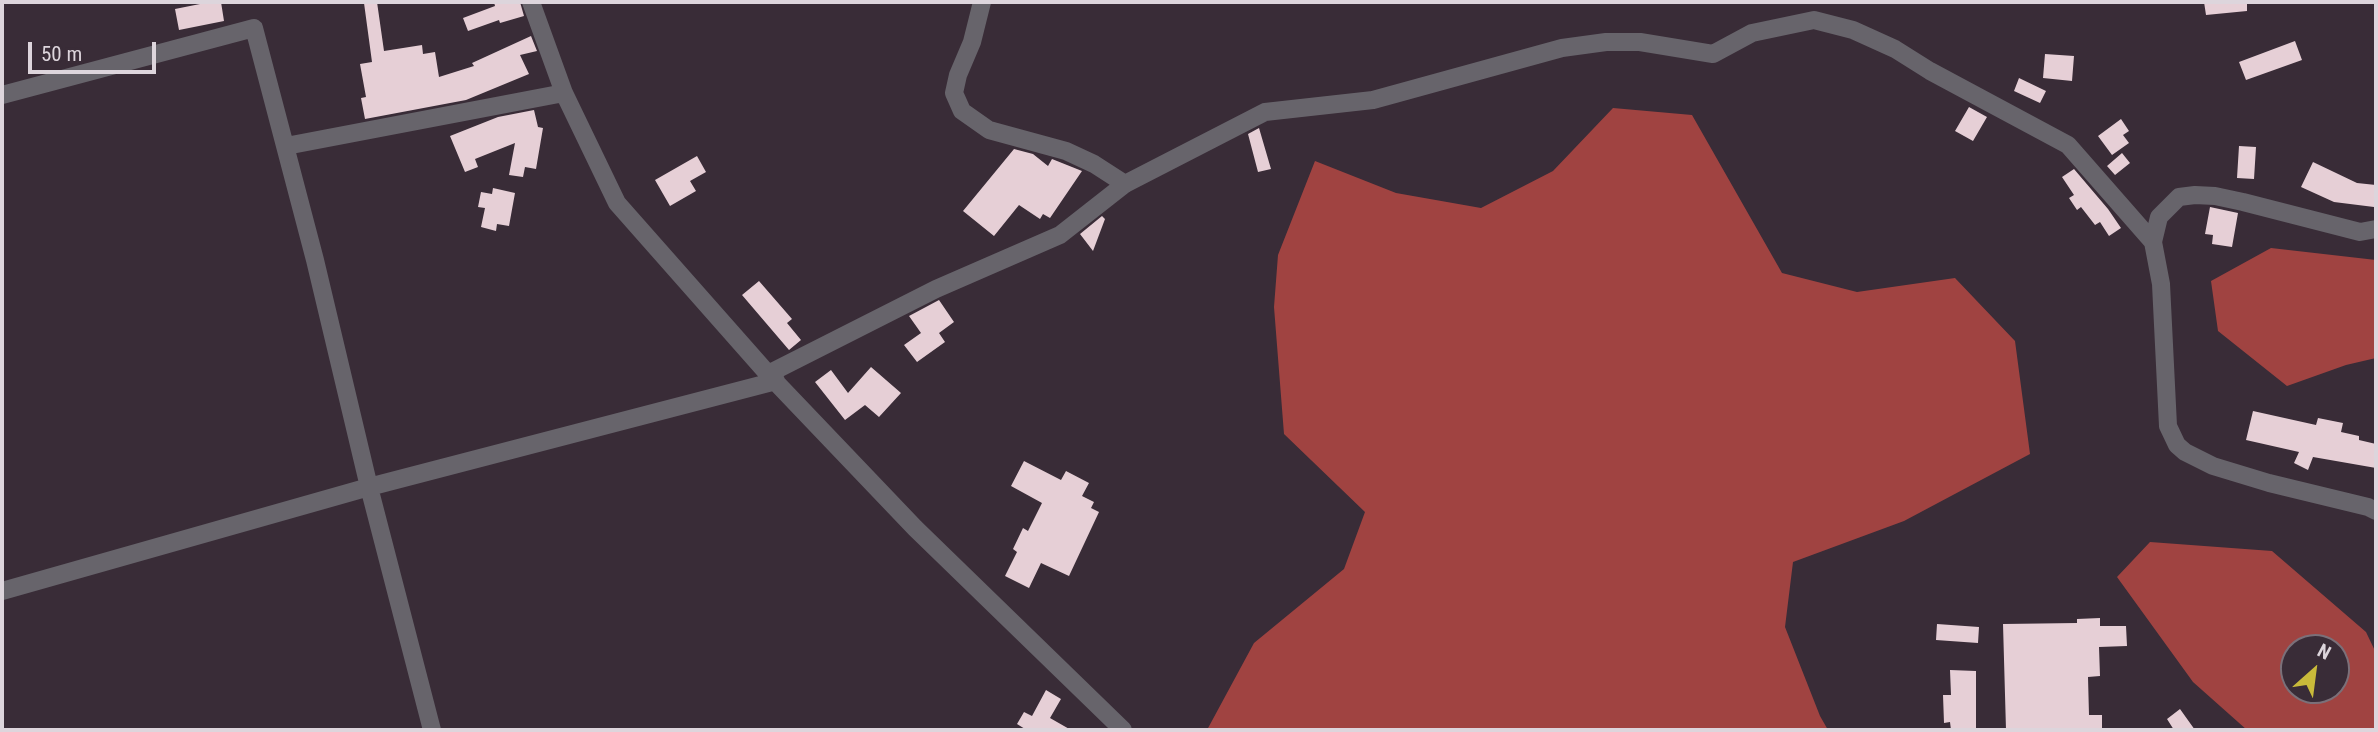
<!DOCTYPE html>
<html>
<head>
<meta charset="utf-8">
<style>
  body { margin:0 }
  #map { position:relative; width:2378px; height:732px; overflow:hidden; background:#392c37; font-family:"Roboto Condensed",sans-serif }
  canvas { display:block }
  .frame { position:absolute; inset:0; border:4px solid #ddd5dc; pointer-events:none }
  .north { position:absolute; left:2280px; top:634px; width:70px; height:70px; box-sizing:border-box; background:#392c37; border:2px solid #7b7079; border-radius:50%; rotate:28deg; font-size:19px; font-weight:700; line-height:28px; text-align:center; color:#ddd5dc }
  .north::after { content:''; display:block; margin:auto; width:24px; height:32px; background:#c9ba3a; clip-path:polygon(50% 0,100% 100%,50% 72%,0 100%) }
  .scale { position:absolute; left:28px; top:42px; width:128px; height:32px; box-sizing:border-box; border:4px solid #ddd5dc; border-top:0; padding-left:9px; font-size:21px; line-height:24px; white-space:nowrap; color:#ddd5dc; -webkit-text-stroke:5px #392c37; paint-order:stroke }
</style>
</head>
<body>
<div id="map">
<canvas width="2378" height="732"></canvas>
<div class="frame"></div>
<div class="north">N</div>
<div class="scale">50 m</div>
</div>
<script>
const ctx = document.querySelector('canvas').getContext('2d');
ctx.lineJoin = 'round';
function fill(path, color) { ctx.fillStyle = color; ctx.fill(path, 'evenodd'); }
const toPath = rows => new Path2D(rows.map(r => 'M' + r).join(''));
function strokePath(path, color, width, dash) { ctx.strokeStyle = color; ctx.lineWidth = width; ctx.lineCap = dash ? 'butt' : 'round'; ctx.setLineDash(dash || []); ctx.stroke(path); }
fill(toPath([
  [1613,108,1692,115,1782,273,1857,292,1955,278,2015,341,2030,454,1904,521,1793,562,1785,627,1820,716,1828,730,1207,730,1254,643,1344,569,1365,512,1284,434,1274,307,1278,255,1315,161,1396,193,1481,208,1553,171],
  [2271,248,2376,260,2376,358,2346,365,2287,386,2218,331,2211,281],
  [2150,542,2272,551,2366,632,2376,653,2376,730,2247,730,2193,682,2117,577],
  [2294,648,2336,648,2336,690,2294,690]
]), '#a04341');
fill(toPath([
  [210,2,221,2,224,21,179,30,175,9],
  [377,2,384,51,422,45,423,54,435,52,439,77,474,66,472,63,531,36,537,51,520,55,529,74,466,100,365,119,361,98,366,97,360,64,372,62,364,3],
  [494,2,520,2,524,16,500,23,499,20,468,31,463,18,495,6],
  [2204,2,2247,2,2247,11,2206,15],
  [2295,41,2302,60,2246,80,2239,62],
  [2045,54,2074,56,2072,81,2043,78],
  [2019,78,2046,91,2040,103,2014,91],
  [1969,107,1987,117,1973,141,1955,131],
  [534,110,538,127,543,128,536,169,525,167,523,177,509,175,515,143,475,159,478,167,465,172,450,136,498,117],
  [2121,119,2129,131,2123,135,2129,143,2112,155,2098,136],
  [1259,128,1271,169,1258,172,1248,134],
  [2239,146,2256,147,2254,179,2237,178],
  [1014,149,1033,154,1048,166,1052,159,1082,171,1050,218,1043,214,1040,219,1019,205,994,236,963,211],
  [2122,153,2130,163,2115,175,2107,166],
  [697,156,706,172,690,181,696,191,670,206,655,180],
  [2313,162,2357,183,2376,185,2374,207,2334,202,2301,187],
  [2074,169,2108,209,2121,228,2109,236,2100,222,2095,225,2081,207,2077,210,2069,198,2074,195,2062,177],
  [493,188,515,193,509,226,497,224,496,231,481,227,485,208,478,207,481,192,492,194],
  [2210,207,2238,213,2232,247,2212,244,2213,235,2205,234],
  [1102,216,1105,219,1093,251,1080,234],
  [759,281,792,319,787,323,801,340,789,350,742,295],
  [939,300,954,322,939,333,945,342,917,362,904,345,921,333,909,316],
  [871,367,901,393,879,417,865,405,845,420,815,382,831,370,848,393],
  [2253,411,2316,425,2318,418,2343,423,2341,432,2359,436,2359,440,2376,444,2376,468,2313,457,2308,470,2294,463,2299,452,2246,440],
  [1024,461,1061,480,1066,471,1089,483,1082,496,1094,502,1091,508,1099,512,1069,576,1041,563,1029,588,1005,576,1017,552,1013,549,1023,528,1028,531,1042,503,1011,486],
  [2100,618,2100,626,2126,626,2127,646,2099,647,2100,676,2088,677,2089,715,2102,715,2102,730,2006,730,2003,624,2077,623,2077,619],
  [1937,624,1979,627,1978,643,1936,640],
  [1950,670,1976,671,1976,730,1951,730,1950,722,1944,723,1943,695,1951,695],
  [1046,690,1061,699,1050,718,1071,730,1024,730,1025,729,1017,724,1024,712,1032,716],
  [2180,709,2195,730,2174,730,2167,719]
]), '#e6cfd6');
strokePath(toPath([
  [531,2,564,93,617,203,768,374,915,528,1123,730],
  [982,2,972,42,958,75,954,93,962,111,989,130,1066,151,1094,164,1125,184],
  [2,95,254,28,315,260,369,487,432,730],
  [286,146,564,93],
  [2153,242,2159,217,2179,197,2195,195,2215,196,2243,202,2360,232,2376,229],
  [768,374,936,289,1060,235,1125,184,1265,112,1373,100,1562,48,1606,42,1640,42,1713,54,1752,33,1814,20,1853,30,1895,49,1930,71,2068,145,2153,242,2161,284,2168,426,2177,445,2185,452,2213,466,2269,483,2368,507,2376,511],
  [2,591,369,487,776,381]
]), '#67646b', 18);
</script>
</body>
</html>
